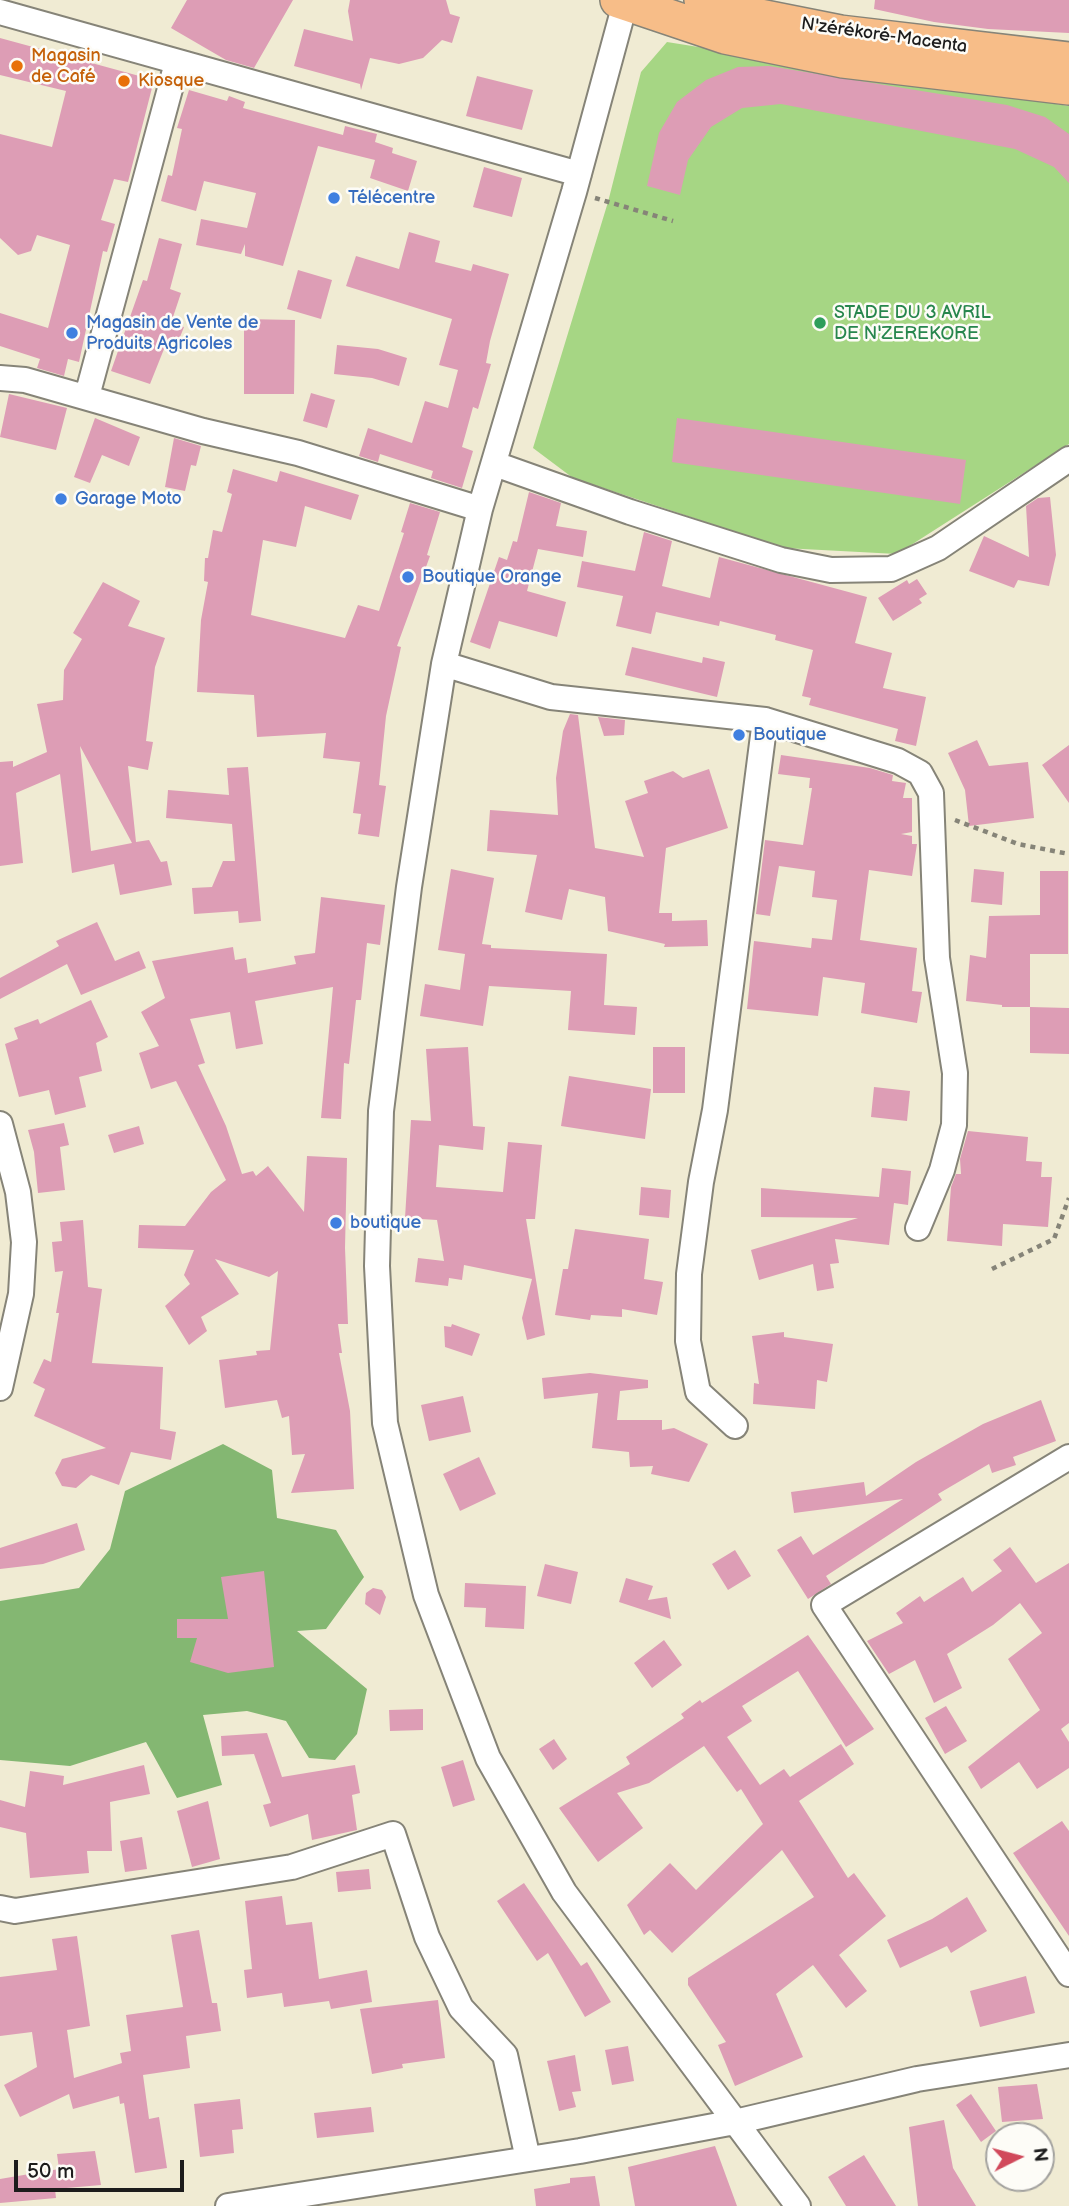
<!DOCTYPE html>
<html>
<head>
<meta charset="utf-8">
<style>
  body { margin:0 }
  #map { position:relative; width:1069px; height:2206px; overflow:hidden; background:#f0ebd3; font-family:"Balsamiq Sans",sans-serif }
  canvas { display:block }
  .north { position:absolute; left:985px; top:2122px; width:70px; height:70px; box-sizing:border-box; background:#fdfcf7; border:2px solid #a3a29f; border-radius:50%; rotate:84deg; font-size:19px; font-weight:700; line-height:28px; text-align:center; color:#1c1c1c }
  .north::after { content:''; display:block; margin:auto; width:24px; height:32px; background:#d1495b; clip-path:polygon(50% 0,100% 100%,50% 72%,0 100%) }
  .scale { position:absolute; left:14px; top:2160px; width:170px; height:32px; box-sizing:border-box; border:4px solid #1c1c1c; border-top:0; padding-left:9px; font-size:21px; line-height:24px; white-space:nowrap; color:#1c1c1c; -webkit-text-stroke:5px #fdfcf7; paint-order:stroke }
</style>
</head>
<body>
<div id="map">
<canvas width="1069" height="2206"></canvas>
<div class="north">N</div>
<div class="scale">50 m</div>
</div>
<script>
const ctx = document.querySelector('canvas').getContext('2d');
ctx.lineJoin = 'round';
function fill(path, color) { ctx.fillStyle = color; ctx.fill(path, 'evenodd'); }
const toPath = rows => new Path2D(rows.map(r => 'M' + r).join(''));
function strokePath(path, color, width, dash) { ctx.strokeStyle = color; ctx.lineWidth = width; ctx.lineCap = dash ? 'butt' : 'round'; ctx.setLineDash(dash || []); ctx.stroke(path); }
function write(font, color, halo, rows, align = 'center') {
  ctx.font = font + ' "Balsamiq Sans",sans-serif'; ctx.lineWidth = 5; ctx.setLineDash([]); ctx.textBaseline = 'middle'; ctx.strokeStyle = halo; ctx.fillStyle = color; for (const [text, x, y, turn = 0] of rows) {
    ctx.save(); ctx.translate(x, y); ctx.rotate((+turn || 0) * Math.PI / 180); ctx.textAlign = isNaN(turn) ? turn : align; if (halo) ctx.strokeText(text, 0, 0); ctx.fillText(text, 0, 0); ctx.restore();
  }
}
fill(toPath([
  [667,42,1069,106,1069,444,897,554,784,548,573,478,533,448,608,202,641,72]
]), '#a6d684');
fill(toPath([
  [223,1444,272,1470,277,1518,336,1530,364,1577,326,1629,297,1631,367,1689,357,1734,335,1760,309,1758,286,1721,247,1711,203,1715,222,1785,177,1798,146,1742,70,1766,0,1760,0,1601,79,1588,110,1549,125,1491]
]), '#84b772');
fill(toPath([
  [187,0,293,0,254,68,226,60,171,28],
  [350,0,446,0,450,14,460,17,452,43,442,40,423,58,399,64,370,58,361,90,360,84,294,66,304,29,353,41,348,11],
  [875,0,1069,0,1069,33,988,29,934,22,874,9],
  [0,38,154,80,128,182,114,179,101,220,115,224,107,252,103,251,79,362,68,359,64,376,37,368,40,359,0,346,0,313,48,328,70,245,37,235,31,251,18,255,0,238,0,134,52,147,66,91,0,75],
  [769,66,1007,105,1045,117,1069,134,1069,183,1054,167,1015,149,781,104,742,108,711,127,688,160,680,195,647,186,659,133,677,102,706,80,738,67],
  [477,76,533,90,522,130,466,116],
  [189,90,227,101,229,96,245,102,243,108,343,135,345,126,377,134,375,142,393,148,392,153,417,161,408,191,370,178,375,160,318,146,283,266,245,256,245,244,241,254,196,245,201,219,247,228,256,193,204,181,196,211,161,201,168,175,172,176,182,129,177,128],
  [484,167,522,178,512,217,473,207],
  [409,232,440,241,435,262,471,271,473,264,509,274,490,341,486,363,491,364,478,409,473,407,462,447,473,451,462,488,431,478,433,471,380,454,378,462,359,456,368,428,412,443,425,401,448,408,458,370,439,365,452,319,346,286,356,256,399,269],
  [159,238,182,244,170,289,181,293,171,323,184,327,176,347,166,344,150,384,111,371,143,280,147,281],
  [298,270,332,280,321,319,287,309],
  [244,319,295,320,294,394,244,394],
  [337,345,378,349,407,358,399,386,372,378,334,374],
  [311,393,335,400,327,428,303,421],
  [9,394,67,408,56,450,0,437],
  [95,418,140,437,129,466,102,455,90,483,74,477],
  [677,418,966,460,960,504,672,462],
  [174,438,201,446,196,466,191,465,185,491,165,487],
  [233,469,277,482,280,471,359,495,351,520,305,506,296,547,263,540,251,615,345,638,358,605,379,611,404,533,401,532,410,503,440,512,427,555,430,556,397,646,401,647,386,716,379,785,386,786,379,837,358,834,361,814,353,813,360,762,323,758,326,733,257,737,254,695,197,692,201,620,208,582,204,581,205,558,208,558,213,530,222,532,232,494,227,492],
  [529,492,561,503,556,526,587,531,583,557,538,549,527,591,566,602,557,637,499,621,490,649,470,642,499,557,507,560,513,541,517,542],
  [1050,497,1056,555,1049,586,1018,580,1014,588,969,571,984,536,1029,557,1026,506,1038,498],
  [644,532,672,541,662,586,710,598,719,557,867,597,855,643,892,653,883,688,926,697,916,746,895,741,898,729,809,705,811,698,802,696,813,650,775,640,776,635,720,621,719,626,656,612,651,634,616,626,623,596,577,587,582,561,635,571],
  [917,579,927,594,919,599,922,603,893,621,878,598,907,580,909,584],
  [103,582,140,601,128,626,165,638,155,667,146,741,153,742,148,770,128,766,136,842,149,840,161,862,167,861,172,885,120,895,114,864,72,873,60,774,16,793,23,863,0,866,0,762,13,761,13,767,47,752,37,704,63,700,64,670,82,639,73,633],
  [80,746,132,843,91,851],
  [632,647,702,663,703,657,725,662,717,697,625,675],
  [570,714,578,715,595,848,644,857,625,801,648,793,644,781,673,771,683,778,709,769,728,828,666,848,659,913,672,913,672,921,707,920,708,946,664,947,665,944,608,931,605,897,569,889,562,920,525,912,537,855,487,851,490,810,558,815,556,778,563,731],
  [598,717,625,720,624,735,604,736],
  [977,740,989,766,1028,762,1034,818,969,826,965,790,948,753],
  [1069,745,1069,803,1042,765],
  [781,755,870,768,893,775,892,781,906,783,903,798,912,798,912,832,901,834,912,836,912,844,917,844,912,876,869,870,860,940,917,948,912,991,922,992,917,1023,861,1013,865,983,823,977,818,1016,747,1009,754,941,811,948,812,938,832,940,837,900,812,897,815,871,779,866,770,916,756,914,765,840,803,845,812,788,809,788,810,778,778,774],
  [248,767,261,921,239,923,238,911,194,914,192,888,212,887,223,861,235,861,232,824,166,818,168,790,229,795,227,768],
  [451,869,494,878,482,944,491,945,491,948,607,954,604,1005,637,1007,635,1035,568,1030,571,991,489,986,483,1026,420,1016,425,984,460,990,465,954,438,950],
  [974,869,1004,872,1002,905,971,902],
  [1040,871,1068,871,1068,954,1030,954,1030,1007,1002,1007,1002,1005,966,1001,970,955,986,958,989,916,1040,915],
  [321,897,385,905,380,945,367,943,361,1000,356,1000,349,1064,344,1063,341,1119,321,1118,333,987,255,1001,263,1044,236,1049,230,1012,190,1019,205,1063,198,1065,226,1126,242,1174,253,1171,256,1176,268,1166,304,1212,307,1156,347,1158,345,1248,348,1324,338,1324,342,1353,339,1353,350,1411,354,1489,291,1493,305,1454,292,1455,289,1416,282,1418,277,1400,225,1408,219,1360,257,1355,256,1351,270,1350,278,1271,269,1277,215,1259,239,1294,201,1317,207,1331,189,1345,165,1306,190,1284,184,1275,194,1250,138,1248,139,1225,185,1226,211,1192,226,1180,176,1081,151,1089,139,1053,159,1046,141,1012,165,998,152,961,233,947,235,960,246,958,248,973,296,964,294,956,315,953],
  [97,922,115,961,139,951,146,968,81,995,67,964,0,999,0,978,59,946,56,941],
  [91,1000,108,1037,96,1043,102,1071,79,1077,86,1107,55,1115,49,1090,19,1097,5,1044,18,1039,14,1028,38,1019,40,1024],
  [1030,1007,1069,1008,1069,1054,1030,1053],
  [468,1047,473,1126,485,1127,483,1150,439,1145,436,1187,503,1192,508,1142,542,1145,535,1219,526,1219,545,1335,527,1340,522,1318,532,1279,464,1265,462,1280,449,1278,448,1286,415,1282,418,1258,444,1261,437,1220,405,1218,411,1120,431,1121,426,1049],
  [653,1047,685,1047,685,1093,653,1093],
  [569,1076,651,1089,645,1139,561,1126],
  [874,1087,910,1091,907,1121,871,1117],
  [64,1123,69,1145,60,1147,65,1190,38,1193,34,1152,28,1130],
  [139,1126,144,1144,114,1153,108,1135],
  [968,1131,1028,1137,1026,1161,1042,1162,1041,1177,1052,1177,1048,1227,1003,1224,1002,1246,947,1241,951,1187,956,1174,961,1174,960,1159],
  [882,1168,911,1171,908,1205,894,1203,889,1245,835,1239,839,1263,830,1264,834,1288,817,1291,813,1264,759,1280,751,1250,858,1218,761,1217,761,1188,879,1197],
  [641,1187,671,1190,669,1218,639,1215],
  [83,1220,88,1287,102,1289,92,1363,163,1367,160,1429,176,1432,171,1460,131,1452,119,1485,91,1475,76,1488,62,1486,55,1473,62,1459,106,1448,34,1416,45,1389,33,1383,44,1359,51,1362,59,1313,56,1313,63,1271,55,1272,52,1242,62,1241,60,1222],
  [575,1229,649,1239,644,1279,663,1282,657,1315,622,1309,622,1317,591,1315,590,1320,555,1315,563,1269,568,1269],
  [452,1324,480,1334,472,1356,445,1347,444,1326,451,1327],
  [784,1332,784,1337,833,1344,827,1382,817,1380,815,1409,753,1404,754,1383,759,1384,752,1336],
  [590,1373,648,1380,648,1388,620,1391,617,1420,662,1420,662,1430,674,1428,708,1444,689,1482,651,1474,653,1466,630,1467,629,1452,592,1448,598,1393,544,1399,542,1378],
  [463,1396,471,1432,429,1441,421,1405],
  [1041,1400,1056,1441,1013,1457,1016,1465,992,1473,989,1464,938,1494,942,1500,826,1576,831,1584,808,1599,777,1550,801,1536,813,1555,903,1499,794,1513,791,1492,864,1482,866,1496,916,1462,983,1424],
  [479,1457,496,1494,460,1511,443,1474],
  [77,1523,85,1550,43,1564,0,1569,0,1548],
  [1010,1547,1036,1583,1069,1563,1069,1723,1061,1729,1069,1742,1069,1768,1037,1789,1019,1762,981,1789,968,1767,1040,1710,1008,1659,1042,1633,1020,1603,993,1625,947,1654,962,1688,934,1703,915,1660,889,1674,867,1641,903,1623,896,1613,920,1596,924,1602,963,1577,972,1592,1002,1571,993,1560],
  [735,1550,751,1576,728,1590,712,1564],
  [545,1564,578,1572,571,1604,537,1596],
  [264,1571,274,1667,228,1673,190,1662,197,1638,177,1638,177,1619,228,1619,221,1577],
  [626,1578,653,1586,648,1600,667,1597,671,1619,619,1602],
  [465,1583,526,1586,524,1629,485,1627,486,1608,464,1607],
  [373,1588,382,1590,386,1597,380,1615,365,1604,366,1593],
  [808,1635,874,1729,846,1747,798,1671,742,1706,752,1721,727,1737,760,1785,784,1769,790,1777,841,1744,854,1764,799,1801,848,1878,854,1873,886,1916,839,1955,867,1991,846,2008,813,1965,776,1994,803,2057,735,2086,718,2045,726,2042,688,1985,688,1978,814,1897,782,1850,672,1953,650,1930,644,1935,627,1905,670,1863,696,1890,763,1824,741,1789,737,1792,704,1746,649,1783,617,1793,643,1828,598,1862,559,1808,630,1764,626,1757,684,1718,681,1714,700,1700,702,1703],
  [664,1640,682,1665,652,1688,634,1663],
  [946,1706,967,1741,945,1754,925,1718],
  [423,1709,423,1730,390,1731,389,1710],
  [267,1733,282,1777,355,1765,360,1793,352,1795,357,1830,312,1840,308,1814,270,1827,263,1805,271,1803,254,1754,222,1756,221,1736],
  [554,1739,567,1759,553,1770,539,1749],
  [463,1760,475,1800,453,1807,441,1767],
  [144,1765,150,1794,110,1802,112,1851,87,1851,89,1873,30,1878,26,1833,0,1827,0,1800,25,1807,30,1771,64,1776,63,1785],
  [208,1801,220,1859,192,1867,177,1811],
  [1062,1821,1069,1831,1069,1936,1013,1853],
  [142,1837,147,1869,125,1872,120,1841],
  [369,1869,371,1889,338,1892,336,1872],
  [524,1883,581,1966,587,1962,611,2002,585,2017,548,1953,537,1961,497,1901],
  [282,1896,286,1925,312,1922,319,1979,367,1970,372,2002,331,2009,329,2001,284,2007,282,1993,247,1998,244,1970,252,1969,245,1901],
  [967,1897,987,1931,951,1953,947,1946,900,1968,887,1940,932,1919],
  [199,1930,212,2003,217,2003,221,2031,186,2036,190,2068,143,2075,149,2119,159,2117,167,2168,135,2173,124,2103,120,2104,119,2096,73,2109,69,2094,20,2117,4,2085,37,2067,32,2032,0,2036,0,1977,57,1970,52,1939,77,1936,90,2026,67,2030,74,2078,122,2063,120,2053,131,2051,126,2015,183,2007,171,1935],
  [1026,1976,1035,2013,980,2027,970,1991],
  [438,2000,445,2058,402,2064,403,2068,372,2074,360,2009],
  [628,2046,634,2081,612,2085,605,2050],
  [575,2055,581,2091,572,2092,576,2107,559,2111,547,2061],
  [1037,2084,1043,2119,1002,2122,998,2087],
  [971,2094,996,2131,981,2142,956,2105],
  [240,2099,243,2129,232,2130,234,2153,200,2157,194,2104],
  [371,2107,374,2132,317,2138,314,2113],
  [944,2120,953,2168,976,2206,918,2206,909,2127],
  [715,2146,737,2206,635,2206,628,2167],
  [95,2151,101,2185,55,2189,56,2198,0,2203,0,2179,59,2169,57,2154],
  [864,2155,896,2206,846,2206,828,2177],
  [595,2176,600,2206,536,2206,534,2189,570,2183,570,2178]
]), '#dd9db5');
const minor = toPath([
  [626,0,574,192,480,509,444,664,409,887,381,1111,377,1266,385,1423,426,1595,488,1758,564,1892,798,2206],
  [0,12,579,174],
  [0,378,25,380,203,431,298,453,480,509],
  [87,396,177,63],
  [495,464,630,512,781,560,831,570,891,569,938,548,1069,459],
  [444,664,551,697,765,720,898,761,920,773,931,793,937,958,955,1073,954,1125,942,1170,918,1228],
  [0,1124,18,1192,24,1242,21,1294,0,1388],
  [735,1426,698,1392,688,1341,689,1274,701,1182,715,1110,765,720],
  [1069,1457,824,1605,1069,1974],
  [0,1908,15,1911,292,1867,393,1834,427,1937,461,2008,505,2055,528,2159],
  [228,2206,580,2151,735,2122,917,2079,1069,2055]
]);
const highway = toPath([
  [618,0,725,36,843,60,1069,87],
  [702,0,740,13,840,33,1069,60]
]);
strokePath(minor, '#868478', 28);
strokePath(highway, '#868478', 38);
strokePath(toPath([
  [595,198,673,221],
  [955,820,1018,844,1069,854],
  [992,1269,1054,1239,1069,1198]
]), '#868478', 4.5, [5, 5]);
strokePath(minor, '#fff', 24);
strokePath(highway, '#f7bd88', 35);
for (const [x, y, r, color] of [
  [17,66,7,"#e8710a"],
  [124,81,7,"#e8710a"],
  [334,198,7,"#3f7fe0"],
  [820,323,7,"#2e9e5b"],
  [72,333,7,"#3f7fe0"],
  [61,499,7,"#3f7fe0"],
  [408,577,7,"#3f7fe0"],
  [739,735,7,"#3f7fe0"],
  [336,1223,7,"#3f7fe0"]
]) { const dot = new Path2D(); dot.arc(x, y, r, 0, 2 * Math.PI); ctx.fillStyle = color; ctx.fill(dot); strokePath(dot, '#fdfcf7', 2.5); }
write('18px', '#1c1c1c', '#fdfcf7', [
  ["N'zérékoré-Macenta",884,36,8]
]);
write('18px', '#c56008', '#fdfcf7', [
  ["Magasin",31,56],
  ["de Café",31,77],
  ["Kiosque",138,81]
], 'left');
write('18px', '#366cbe', '#fdfcf7', [
  ["Télécentre",348,198],
  ["Magasin de Vente de",86,323],
  ["Produits Agricoles",86,344],
  ["Garage Moto",75,499],
  ["Boutique Orange",422,577],
  ["Boutique",753,735],
  ["boutique",350,1223]
], 'left');
write('18px', '#27864d', '#fdfcf7', [
  ["STADE DU 3 AVRIL",834,313],
  ["DE N'ZEREKORE",834,334]
], 'left');
</script>
</body>
</html>
